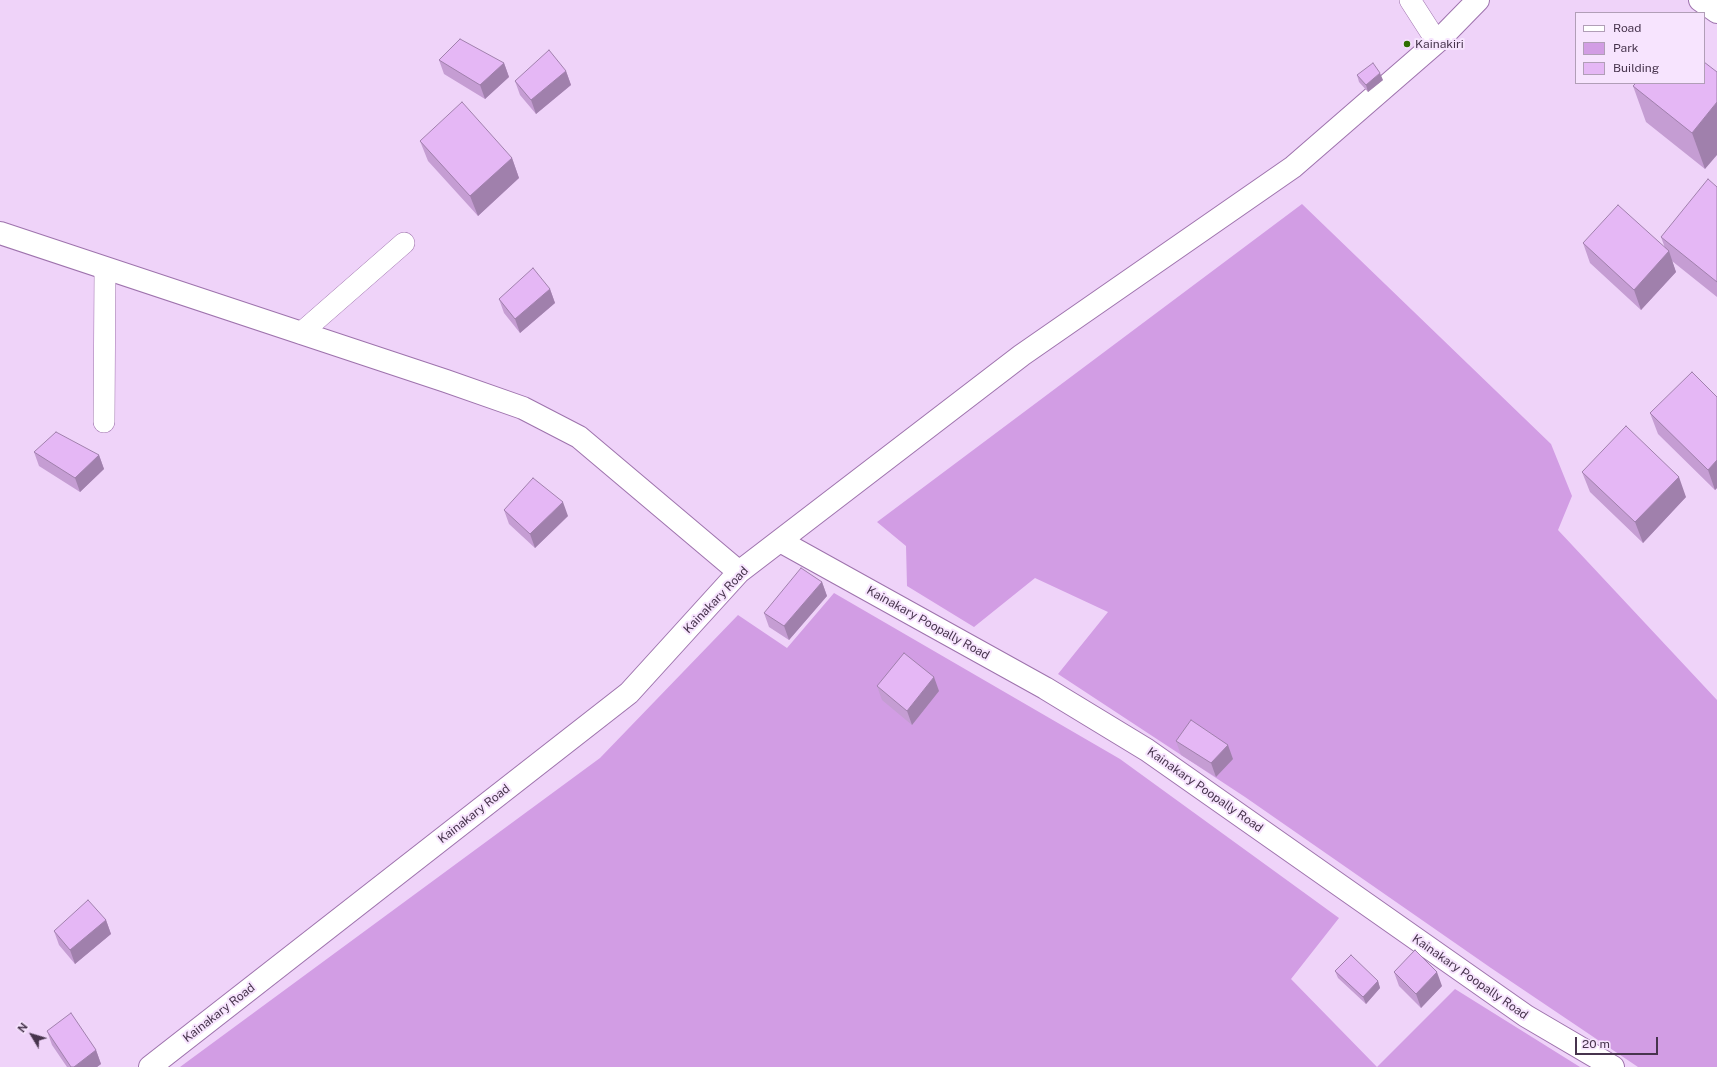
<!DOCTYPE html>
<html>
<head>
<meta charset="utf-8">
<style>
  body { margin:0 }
  #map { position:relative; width:1717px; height:1067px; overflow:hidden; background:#efd3f9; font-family:"Public Sans",sans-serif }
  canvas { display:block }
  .legend { position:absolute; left:1575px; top:12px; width:130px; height:72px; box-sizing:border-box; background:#f7e4fe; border:1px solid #b19eb7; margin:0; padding:5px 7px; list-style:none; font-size:12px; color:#47344d }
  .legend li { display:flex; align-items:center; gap:8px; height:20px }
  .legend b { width:20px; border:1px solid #b19eb7 }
  .north { position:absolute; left:12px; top:1015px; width:40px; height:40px; -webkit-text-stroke:3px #f7e4fe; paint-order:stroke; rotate:308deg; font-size:11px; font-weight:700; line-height:16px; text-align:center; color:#47344d }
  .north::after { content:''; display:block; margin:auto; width:14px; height:18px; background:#47344d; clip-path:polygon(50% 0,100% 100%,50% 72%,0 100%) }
  .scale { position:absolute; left:1575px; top:1037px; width:83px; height:18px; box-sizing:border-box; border:2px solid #47344d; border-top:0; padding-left:5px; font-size:12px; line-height:14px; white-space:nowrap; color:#47344d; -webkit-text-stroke:3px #f7e4fe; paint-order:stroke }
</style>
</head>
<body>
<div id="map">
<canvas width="1717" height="1067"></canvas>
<ul class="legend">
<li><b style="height:5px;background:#fff"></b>Road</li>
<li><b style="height:11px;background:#d29de4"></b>Park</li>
<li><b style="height:11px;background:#e5b7f5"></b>Building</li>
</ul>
<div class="north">N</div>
<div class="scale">20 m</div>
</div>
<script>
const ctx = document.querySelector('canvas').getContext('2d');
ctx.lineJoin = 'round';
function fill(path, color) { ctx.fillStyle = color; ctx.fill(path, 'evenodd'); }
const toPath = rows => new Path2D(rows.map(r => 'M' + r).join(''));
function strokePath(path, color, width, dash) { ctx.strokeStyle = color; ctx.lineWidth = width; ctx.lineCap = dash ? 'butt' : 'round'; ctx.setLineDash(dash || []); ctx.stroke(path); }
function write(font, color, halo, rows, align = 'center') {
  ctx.font = font + ' "Public Sans",sans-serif'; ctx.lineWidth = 4; ctx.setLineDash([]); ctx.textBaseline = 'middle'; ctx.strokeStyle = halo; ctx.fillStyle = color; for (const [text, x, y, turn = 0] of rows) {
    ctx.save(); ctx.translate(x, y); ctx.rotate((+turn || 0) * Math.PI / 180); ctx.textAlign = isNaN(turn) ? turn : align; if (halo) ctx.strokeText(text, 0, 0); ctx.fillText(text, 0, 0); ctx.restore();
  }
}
fill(toPath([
  [1302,204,1551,444,1572,496,1558,530,1717,700,1717,1067,1638,1067,1491,968,1245,797,1058,674,1108,612,1035,578,974,627,907,586,906,546,877,522],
  [834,593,1120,759,1339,918,1291,979,1377,1067,1455,989,1580,1067,180,1067,600,758,738,615,787,648]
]), '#d29de4');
const street = toPath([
  [1410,0,1437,42],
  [301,333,404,243],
  [104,422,105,268]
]);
const secondary = toPath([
  [1700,0,1717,12],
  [0,233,446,381,523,408,579,437,739,572],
  [780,541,1045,688,1147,750,1526,1016,1613,1067],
  [150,1067,629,693,739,572,1022,355,1293,167,1437,42,1478,0]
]);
strokePath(street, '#9e73ad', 22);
strokePath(secondary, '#9e73ad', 24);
strokePath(street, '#fff', 21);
strokePath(secondary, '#fff', 22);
fill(toPath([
  [439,60,504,63,509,77,485,99,444,74],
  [566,71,571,85,536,114,520,95,515,81],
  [1717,72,1705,169,1646,122,1633,86],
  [1357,75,1383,80,1368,92,1359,82],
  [420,141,512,158,519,178,478,216,428,161],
  [1717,187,1717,297,1672,261,1676,272,1641,310,1590,263,1583,243,1665,248,1661,237],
  [550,289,555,303,520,333,504,313,499,299],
  [1717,397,1717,488,1715,490,1658,434,1650,413],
  [34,452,99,455,104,469,80,492,39,466],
  [1582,472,1686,497,1643,543,1590,492],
  [504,510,568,516,535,548,509,524],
  [822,582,827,596,789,640,769,627,764,613],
  [877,686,939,691,912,725,882,700],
  [1176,741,1233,759,1216,777,1181,755],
  [106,920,111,934,75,964,59,945,54,931],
  [1335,971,1378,981,1380,988,1366,1004,1338,978],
  [1394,972,1442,986,1421,1008,1399,986],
  [47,1031,96,1050,101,1064,97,1067,67,1067,52,1045]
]), '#c59dd3');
fill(toPath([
  [504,63,509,77,485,99,480,85],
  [566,71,571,85,536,114,531,100],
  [1380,73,1383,80,1368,92,1366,85],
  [1717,102,1717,155,1705,169,1692,133],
  [512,158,519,178,478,216,470,196],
  [1669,251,1676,272,1641,310,1634,290],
  [550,289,555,303,520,333,515,319],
  [99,455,104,469,80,492,75,478],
  [1717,460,1717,488,1715,490,1708,470],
  [1679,477,1686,497,1643,543,1635,522],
  [563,502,568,516,535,548,530,534],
  [822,582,827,596,789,640,784,626],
  [934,677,939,691,912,725,907,711],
  [1228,745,1233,759,1216,777,1211,763],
  [106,920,111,934,75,964,70,950],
  [1437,972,1442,986,1421,1008,1416,994],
  [1378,981,1380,988,1366,1004,1363,997],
  [96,1050,101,1064,97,1067,74,1067]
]), '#a080ac');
const building = toPath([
  [460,39,504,63,480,85,439,60,460,39],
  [549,50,566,71,531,100,515,81,549,50],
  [1704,62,1717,72,1717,102,1692,133,1633,86,1636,83,1704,83,1704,62],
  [1373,63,1380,73,1366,85,1357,75,1373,63],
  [462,102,512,158,470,196,420,141,462,102],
  [1708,179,1717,187,1717,282,1661,237,1708,179],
  [1618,205,1669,251,1634,290,1583,243,1618,205],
  [533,268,550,289,515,319,499,299,533,268],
  [1692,372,1717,397,1717,460,1708,470,1650,413,1692,372],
  [1626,426,1679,477,1635,522,1582,472,1626,426],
  [56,432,99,455,75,478,34,452,56,432],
  [533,478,563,502,530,534,504,510,533,478],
  [801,568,822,582,784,626,764,613,801,568],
  [904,653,934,677,907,711,877,686,904,653],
  [1191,720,1228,745,1211,763,1176,741,1191,720],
  [88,900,106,920,70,950,54,931,88,900],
  [1415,950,1437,972,1416,994,1394,972,1415,950],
  [1351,955,1378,981,1363,997,1335,971,1351,955],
  [71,1013,96,1050,74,1067,71,1067,47,1031,71,1013]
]);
fill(building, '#e5b7f5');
strokePath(building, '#a080ac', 1);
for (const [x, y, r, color] of [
  [1407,44,4,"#2f6e01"]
]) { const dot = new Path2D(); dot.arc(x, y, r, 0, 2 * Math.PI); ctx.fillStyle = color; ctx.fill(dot); strokePath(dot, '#f7e4fe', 1.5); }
write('12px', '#47344d', '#f7e4fe', [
  ["Kainakiri",1415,44]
], 'left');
write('12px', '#47344d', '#f7e4fe', [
  ["Kainakary Road",716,600,-46],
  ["Kainakary Poopally Road",928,623,29],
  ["Kainakary Poopally Road",1205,790,35],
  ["Kainakary Road",474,814,-38],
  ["Kainakary Poopally Road",1470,977,35],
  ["Kainakary Road",219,1013,-38]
]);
</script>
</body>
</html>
